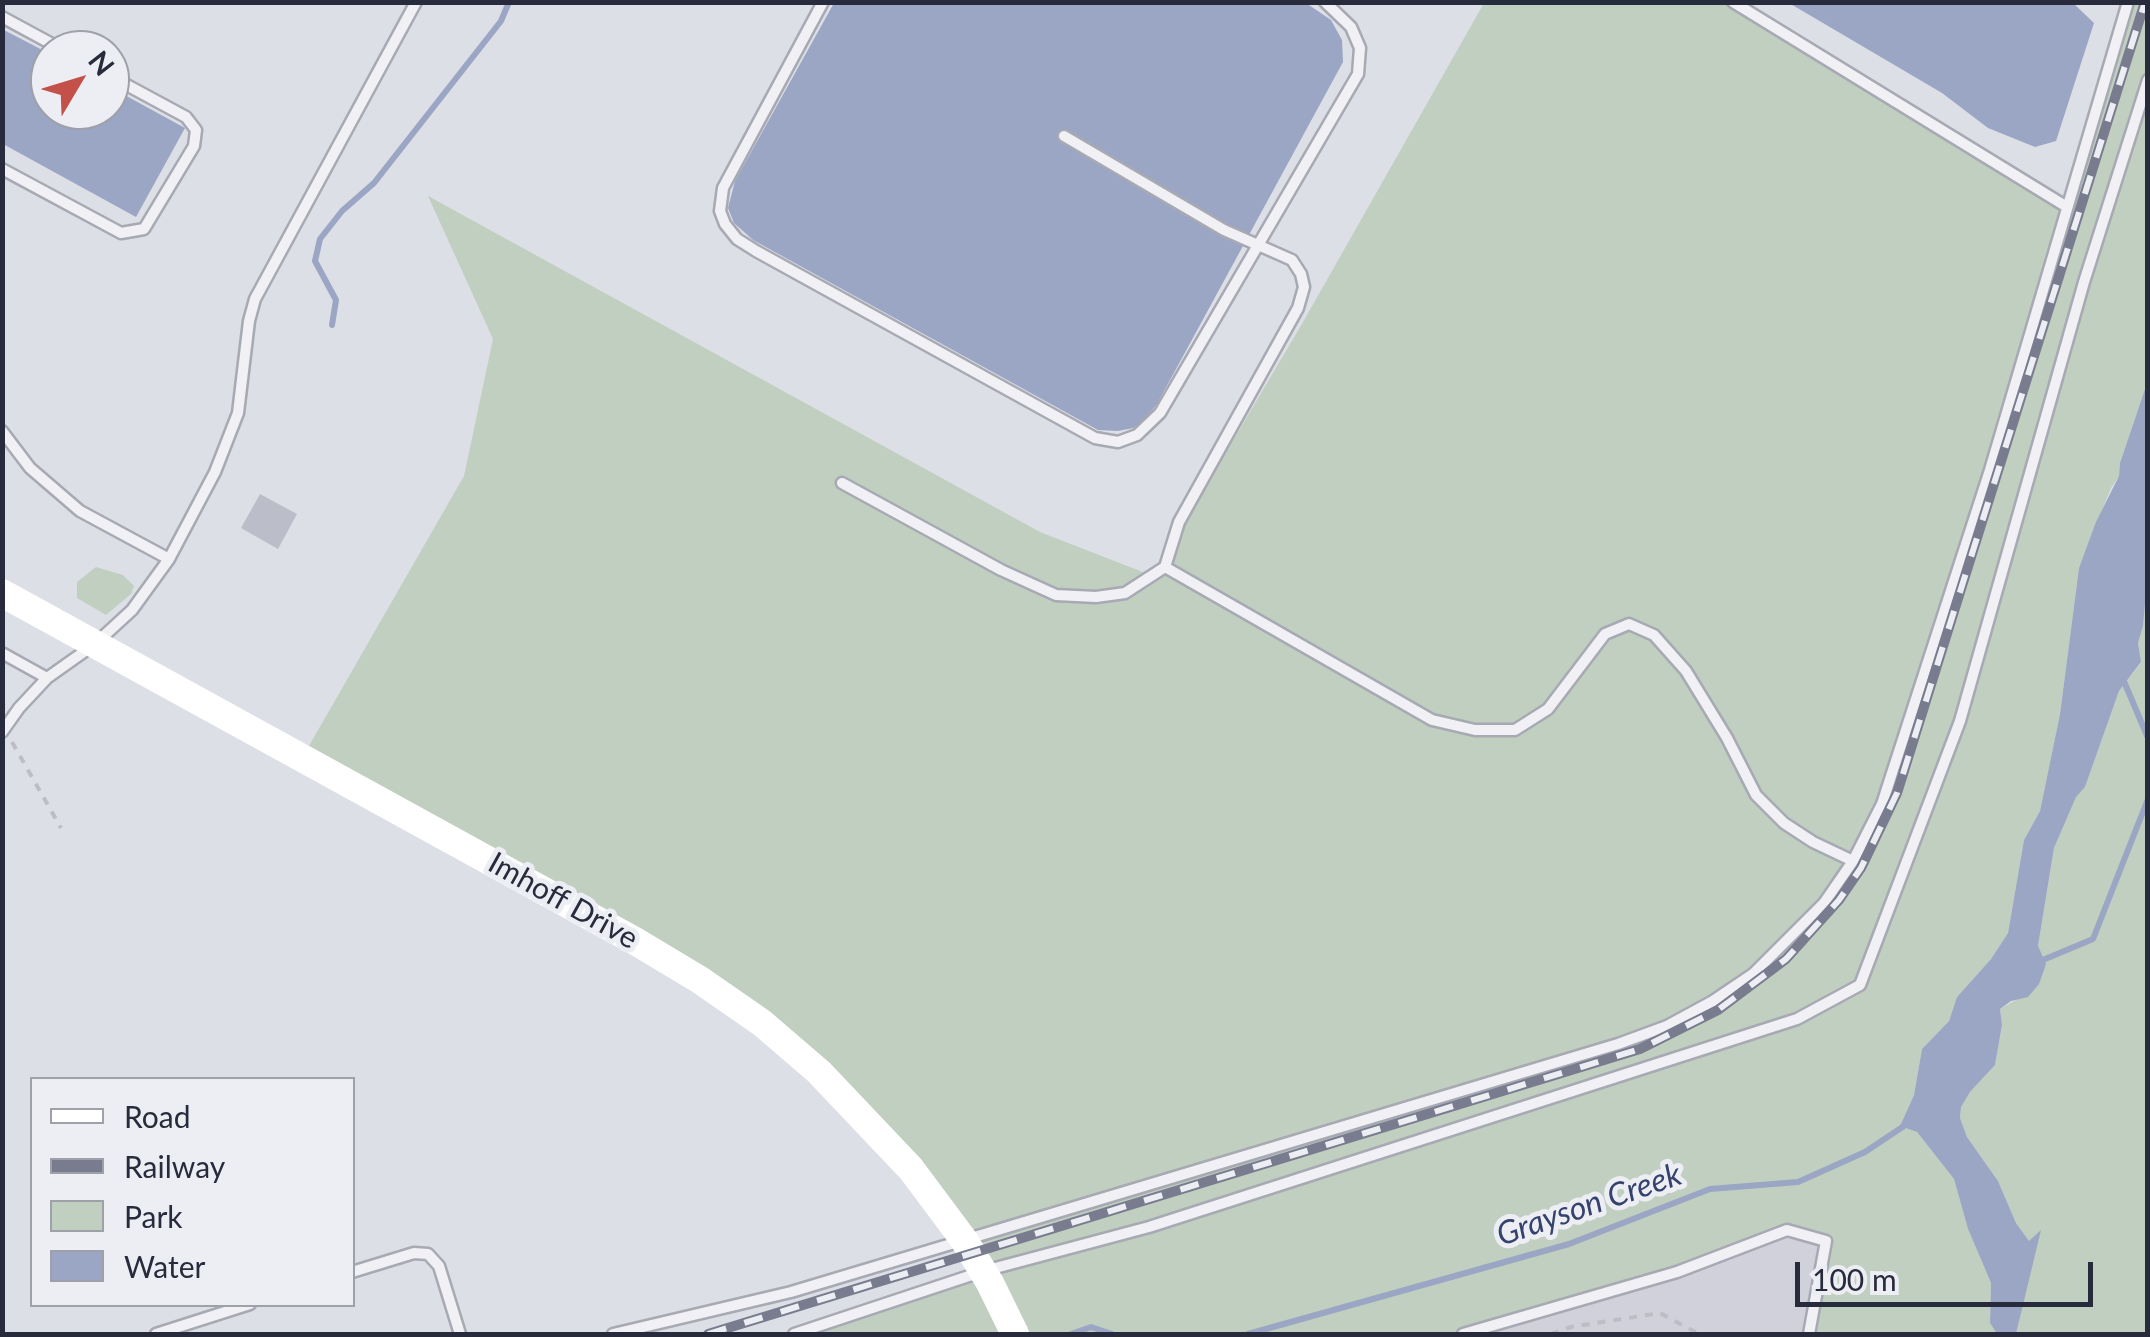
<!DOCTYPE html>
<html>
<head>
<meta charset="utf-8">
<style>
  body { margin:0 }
  #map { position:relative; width:2150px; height:1337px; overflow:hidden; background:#dddfe6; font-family:Lato,sans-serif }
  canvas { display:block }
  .frame { position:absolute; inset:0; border:5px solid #282b3c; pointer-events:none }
  .legend { position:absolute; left:30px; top:1077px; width:325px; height:230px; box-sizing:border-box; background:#eceef4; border:2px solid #9ea0aa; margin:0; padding:12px 18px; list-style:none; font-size:30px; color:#282b3c }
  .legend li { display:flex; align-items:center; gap:20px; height:50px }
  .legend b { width:50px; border:2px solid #9ea0aa }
  .north { position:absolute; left:30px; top:30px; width:100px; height:100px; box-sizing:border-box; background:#eceef4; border:2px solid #9ea0aa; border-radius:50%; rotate:52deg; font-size:28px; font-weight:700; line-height:40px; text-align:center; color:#282b3c }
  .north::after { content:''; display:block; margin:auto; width:35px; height:45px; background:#c45149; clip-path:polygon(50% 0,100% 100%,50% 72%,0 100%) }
  .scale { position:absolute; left:1795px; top:1262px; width:298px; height:45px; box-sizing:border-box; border:5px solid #282b3c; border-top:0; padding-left:12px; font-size:30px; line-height:35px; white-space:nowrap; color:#282b3c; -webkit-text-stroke:8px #eceef4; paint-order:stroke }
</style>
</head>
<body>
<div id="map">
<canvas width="2150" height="1337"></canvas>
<div class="frame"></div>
<ul class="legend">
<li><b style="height:12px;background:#fff"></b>Road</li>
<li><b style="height:12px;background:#787c8e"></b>Railway</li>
<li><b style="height:28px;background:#c0cfbf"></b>Park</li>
<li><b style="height:28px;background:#9aa6c4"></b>Water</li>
</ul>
<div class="north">N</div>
<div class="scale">100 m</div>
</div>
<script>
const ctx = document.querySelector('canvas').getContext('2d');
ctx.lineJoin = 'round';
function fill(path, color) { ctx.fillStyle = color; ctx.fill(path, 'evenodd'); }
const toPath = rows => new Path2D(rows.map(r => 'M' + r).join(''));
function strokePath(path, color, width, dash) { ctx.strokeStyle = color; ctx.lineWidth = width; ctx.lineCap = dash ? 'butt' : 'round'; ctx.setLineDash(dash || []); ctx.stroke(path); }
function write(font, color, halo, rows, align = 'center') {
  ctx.font = font + ' Lato,sans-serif'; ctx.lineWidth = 10; ctx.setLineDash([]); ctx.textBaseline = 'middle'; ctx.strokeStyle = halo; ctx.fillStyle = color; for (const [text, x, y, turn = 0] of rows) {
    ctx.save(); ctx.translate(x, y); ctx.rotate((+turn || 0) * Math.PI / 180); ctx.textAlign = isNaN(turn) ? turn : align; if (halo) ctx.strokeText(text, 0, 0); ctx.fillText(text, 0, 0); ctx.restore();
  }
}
fill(toPath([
  [1787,1230,1826,1241,1809,1334,1463,1334]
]), '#d0d1db');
fill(toPath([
  [1484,3,1733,3,2067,206,2134,3,2147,3,2147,383,2120,463,2119,476,2111,488,2079,568,2060,714,2040,811,2024,840,2008,933,1991,959,1957,997,1949,1021,1922,1049,1914,1095,1900,1126,1917,1132,1954,1179,1968,1229,1991,1283,1990,1323,1997,1334,1809,1334,1825,1241,1787,1230,1677,1272,1463,1334,793,1334,983,1272,964,1240,762,1023,302,758,464,476,493,339,428,196,1040,532,1153,576,1303,322],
  [96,567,123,575,134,586,131,594,106,615,77,598,77,582],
  [2147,570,2147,1334,2016,1334,2039,1232,2029,1242,2016,1223,1998,1181,1967,1137,1960,1118,1961,1106,1970,1092,1995,1065,2002,1025,2000,1009,2023,996,2038,946,2054,848,2076,796,2085,787,2119,691,2141,663,2138,643,2143,626]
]), '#c0cfbf');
fill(toPath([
  [834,3,1306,3,1331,20,1342,40,1343,62,1157,404,1144,420,1133,428,1118,431,1098,430,753,240,734,223,728,208,735,181],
  [1789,3,2073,3,2094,23,2056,141,2035,147,1988,128,1942,93],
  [2,29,50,54,50,110,110,110,110,87,185,128,136,217,3,144],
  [2147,383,2148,570,2143,626,2138,643,2141,662,2119,691,2085,787,2076,797,2054,848,2038,946,2046,964,2039,984,2028,997,2011,1001,2000,1009,2002,1025,1995,1065,1970,1092,1961,1107,1960,1118,1967,1137,1998,1181,2016,1223,2029,1241,2041,1230,2016,1334,1997,1334,1990,1323,1991,1283,1968,1229,1954,1179,1917,1132,1900,1126,1914,1095,1922,1049,1949,1021,1957,997,1991,959,2008,933,2024,840,2040,811,2060,714,2079,568,2096,522,2119,476,2120,463]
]), '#9aa6c4');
strokePath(toPath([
  [332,325,336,300,315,261,320,239,342,211,374,183,501,21,509,2],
  [2123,679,2148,738],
  [2038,962,2093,939,2148,799],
  [1071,1334,1091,1327,1112,1334],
  [1248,1334,1569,1244,1710,1189,1798,1182,1865,1152,1904,1126]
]), '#9aa6c4', 6);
fill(toPath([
  [260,494,297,514,278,549,241,528]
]), '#bbbdc8');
const lane = toPath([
  [823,2,723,188,720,211,725,224,737,239,756,251,1095,438,1118,442,1137,435,1160,413,1358,74,1360,48,1351,27,1325,2],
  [1733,2,2067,207],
  [2,17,63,50],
  [1064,136,1224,230,1292,260,1301,274,1304,287,1298,308,1179,522,1165,567],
  [2,169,121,233,144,229,194,146,196,130,186,117,110,76],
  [2,431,30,468,80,511,169,559],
  [842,483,1001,570,1056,595,1096,597,1125,593,1165,567,1432,720,1475,730,1515,730,1548,709,1605,634,1629,624,1654,635,1686,671,1727,738,1756,795,1784,823,1813,842,1853,861],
  [2,653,47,678,19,708,2,732],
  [47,678,95,644,132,610,169,559,215,472,238,413,249,321,255,299,416,2],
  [352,1272,414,1253,428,1254,439,1266,460,1334],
  [156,1334,250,1304],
  [613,1334,791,1292,1618,1044,1667,1026,1713,1001,1753,974,1824,903,1853,861,1882,804,1990,470,2128,2],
  [794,1334,984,1271,1149,1227,1797,1019,1860,985,1960,721,2084,282,2148,80],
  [1463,1334,1677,1272,1787,1230,1826,1241,1809,1334]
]);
strokePath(lane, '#a7a9b3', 15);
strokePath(toPath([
  [12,742,61,828],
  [1551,1334,1571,1327,1660,1313,1699,1334]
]), '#bcbdc5', 4, [8, 8]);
strokePath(lane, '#f0f0f5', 10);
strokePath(toPath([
  [2,593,635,941,700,980,762,1023,819,1072,911,1169,964,1240,990,1283,1015,1334]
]), '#fff', 28);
const rail = toPath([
  [708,1334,1640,1049,1718,1010,1786,959,1839,900,1861,868,1897,793,2145,2]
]);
strokePath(rail, '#787c8e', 10);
strokePath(rail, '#eceef4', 6, [19]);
write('30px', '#282b3c', '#eceef4', [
  ["Imhoff Drive",563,901,29]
]);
write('italic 32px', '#35426c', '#eceef4', [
  ["Grayson Creek",1589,1205,-19]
]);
</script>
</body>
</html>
